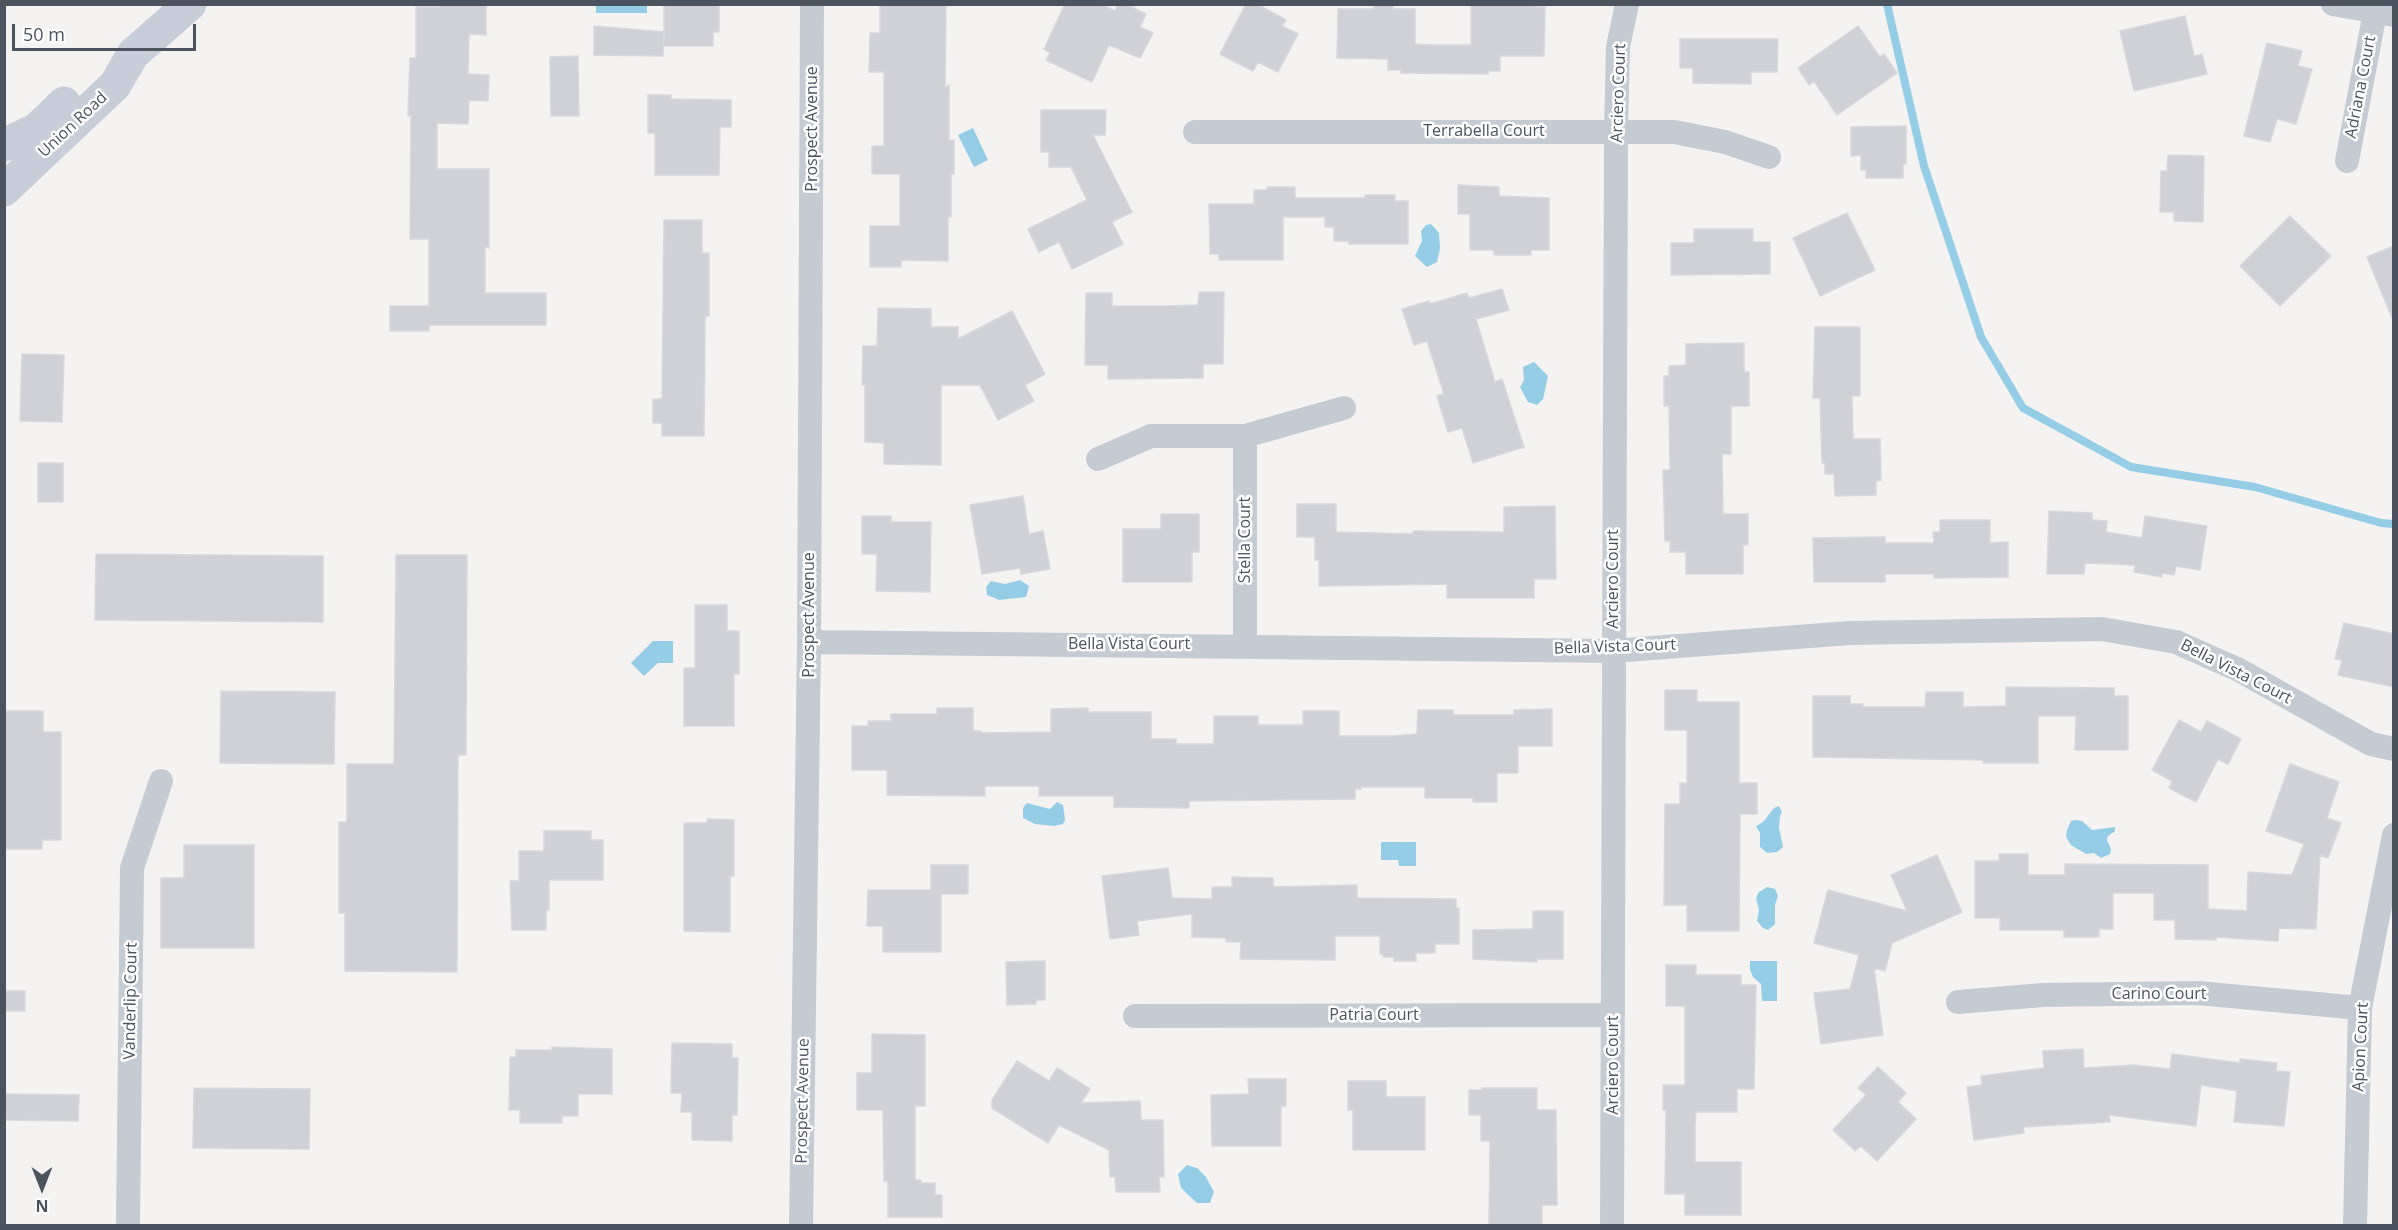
<!DOCTYPE html>
<html>
<head>
<meta charset="utf-8">
<style>
  body { margin:0 }
  #map { position:relative; width:2398px; height:1230px; overflow:hidden; background:#f4f3f2; font-family:"Open Sans",sans-serif }
  canvas { display:block }
  .frame { position:absolute; inset:0; border:6px solid #4b535f; pointer-events:none }
  .north { position:absolute; left:12px; top:1158px; width:60px; height:60px; -webkit-text-stroke:4px #fff; paint-order:stroke; rotate:180deg; font-size:16px; font-weight:700; line-height:24px; text-align:center; color:#4b535f }
  .north::after { content:''; display:block; margin:auto; width:21px; height:27px; background:#4b535f; clip-path:polygon(50% 0,100% 100%,50% 72%,0 100%) }
  .scale { position:absolute; left:12px; top:24px; width:184px; height:27px; box-sizing:border-box; border:3px solid #4b535f; border-top:0; padding-left:8px; font-size:18px; line-height:21px; white-space:nowrap; color:#4b535f; -webkit-text-stroke:4px #fff; paint-order:stroke }
</style>
</head>
<body>
<div id="map">
<canvas width="2398" height="1230"></canvas>
<div class="frame"></div>
<div class="north">N</div>
<div class="scale">50 m</div>
</div>
<script>
const ctx = document.querySelector('canvas').getContext('2d');
ctx.lineJoin = 'round';
function fill(path, color) { ctx.fillStyle = color; ctx.fill(path, 'evenodd'); }
const toPath = rows => new Path2D(rows.map(r => 'M' + r).join(''));
function strokePath(path, color, width, dash) { ctx.strokeStyle = color; ctx.lineWidth = width; ctx.lineCap = dash ? 'butt' : 'round'; ctx.setLineDash(dash || []); ctx.stroke(path); }
function write(font, color, halo, rows, align = 'center') {
  ctx.font = font + ' "Open Sans",sans-serif'; ctx.lineWidth = 5; ctx.setLineDash([]); ctx.textBaseline = 'middle'; ctx.strokeStyle = halo; ctx.fillStyle = color; for (const [text, x, y, turn = 0] of rows) {
    ctx.save(); ctx.translate(x, y); ctx.rotate((+turn || 0) * Math.PI / 180); ctx.textAlign = isNaN(turn) ? turn : align; if (halo) ctx.strokeText(text, 0, 0); ctx.fillText(text, 0, 0); ctx.restore();
  }
}
fill(toPath([
  [596,5,647,5,647,13,596,13],
  [973,128,988,160,974,167,958,135],
  [1431,224,1439,233,1440,249,1437,262,1427,267,1415,256,1422,241,1421,231,1426,225],
  [1534,362,1548,376,1543,399,1537,405,1528,402,1520,387,1524,380,1523,367],
  [1020,580,1029,586,1026,597,999,600,987,595,986,587,991,581,1005,584],
  [653,641,673,641,673,663,658,663,644,676,631,663],
  [1057,802,1063,805,1065,820,1063,824,1054,826,1035,824,1023,818,1023,808,1027,803,1050,809],
  [1779,806,1782,812,1780,816,1779,828,1783,847,1777,852,1767,853,1760,847,1760,833,1756,826,1763,822,1774,808],
  [2076,820,2082,821,2092,830,2115,827,2115,831,2108,836,2107,840,2111,849,2110,854,2101,858,2094,853,2086,854,2071,845,2066,837,2067,830,2071,821],
  [1381,842,1416,842,1416,866,1399,866,1398,860,1381,860],
  [1767,887,1775,889,1778,896,1775,905,1775,924,1768,930,1763,928,1757,921,1759,910,1756,898,1759,892],
  [1750,961,1777,961,1777,1001,1762,1001,1761,984,1753,977,1750,970],
  [1187,1165,1197,1168,1206,1177,1214,1192,1210,1203,1197,1203,1181,1188,1178,1174]
]), '#95cde7');
strokePath(toPath([
  [1887,4,1924,166,1981,337,2023,408,2131,467,2255,487,2381,523,2394,524]
]), '#95cde7', 8);
const building = toPath([
  [439,4,486,4,486,35,469,34,468,74,489,75,488,101,469,100,468,124,437,123,437,169,489,169,489,248,485,247,485,293,546,293,546,325,429,325,429,331,390,331,390,306,429,306,429,239,410,239,411,116,408,116,410,58,416,58,416,7,439,7,439,4],
  [664,4,719,4,719,32,713,32,713,46,664,46,664,4],
  [880,4,946,4,945,89,949,85,949,140,954,140,954,174,951,174,951,217,948,217,948,261,901,260,901,267,870,267,870,226,900,226,900,174,872,174,872,146,884,146,884,72,869,72,870,33,880,33,880,4],
  [1065,4,1101,4,1115,11,1118,4,1126,4,1146,14,1140,27,1153,33,1140,58,1109,45,1092,82,1046,60,1050,53,1044,49,1065,4],
  [1246,4,1257,4,1286,20,1282,26,1298,34,1278,72,1258,62,1253,71,1220,54,1246,4],
  [1374,4,1393,4,1393,9,1415,9,1415,44,1429,45,1471,45,1471,4,1536,4,1536,7,1545,7,1544,56,1500,56,1500,71,1488,71,1488,74,1401,73,1401,70,1388,70,1388,59,1337,58,1338,9,1374,9,1374,4],
  [2185,16,2194,56,2202,54,2207,74,2134,91,2120,31,2185,16],
  [594,26,664,32,663,56,594,55,594,26],
  [1858,26,1880,57,1884,54,1897,73,1837,115,1814,81,1809,85,1798,68,1858,26],
  [1680,39,1778,39,1777,72,1751,72,1751,84,1693,83,1693,68,1680,68,1680,39],
  [2267,43,2302,51,2298,66,2312,69,2296,124,2277,119,2270,142,2244,136,2267,43],
  [578,56,579,116,551,116,550,57,578,56],
  [648,95,671,95,671,99,731,100,731,127,720,127,719,175,655,175,655,133,648,133,648,95],
  [1041,110,1106,110,1105,135,1093,135,1132,212,1112,222,1123,244,1072,269,1059,242,1039,252,1028,229,1087,200,1071,167,1049,167,1049,152,1041,152,1041,110],
  [1906,126,1906,164,1903,164,1903,178,1866,178,1866,170,1861,170,1861,155,1851,156,1851,127,1906,126],
  [2168,155,2204,156,2203,222,2174,221,2174,212,2160,212,2161,171,2167,171,2168,155],
  [1458,185,1499,187,1499,196,1549,198,1549,250,1531,250,1531,255,1494,255,1494,250,1470,250,1470,214,1458,214,1458,185],
  [1267,187,1295,187,1295,198,1365,198,1365,195,1395,195,1395,201,1408,201,1408,244,1349,244,1349,241,1334,241,1334,227,1325,227,1325,217,1283,217,1283,260,1219,260,1219,254,1210,254,1209,204,1254,204,1254,190,1267,190,1267,187],
  [1847,213,1875,270,1820,296,1793,238,1847,213],
  [2290,216,2331,256,2280,306,2240,266,2290,216],
  [664,220,702,220,702,253,709,253,709,316,705,316,704,436,662,436,662,423,653,423,653,399,662,399,664,220],
  [1694,229,1753,229,1753,242,1770,242,1770,274,1671,275,1671,243,1694,243,1694,229],
  [2394,246,2394,320,2393,320,2367,257,2394,246],
  [1502,289,1509,310,1476,319,1495,382,1502,379,1524,447,1473,463,1462,428,1448,432,1437,396,1444,394,1427,341,1414,345,1402,309,1429,301,1430,304,1467,293,1469,298,1502,289],
  [1199,292,1224,292,1223,364,1203,364,1203,378,1108,379,1108,365,1085,365,1086,293,1112,293,1112,306,1166,306,1198,305,1199,292],
  [878,308,931,309,931,327,958,327,958,339,1012,311,1045,374,1025,385,1034,401,998,420,980,385,941,385,941,465,884,464,884,443,865,442,865,385,862,385,863,346,877,346,878,308],
  [1815,327,1860,327,1860,396,1852,396,1853,439,1880,439,1881,480,1876,481,1876,495,1835,496,1834,474,1825,474,1825,463,1822,463,1820,398,1813,398,1815,327],
  [1744,343,1744,372,1749,372,1749,406,1731,406,1731,454,1722,454,1723,514,1748,514,1748,545,1743,545,1743,574,1686,574,1686,552,1670,552,1670,541,1665,541,1663,470,1670,470,1669,406,1664,406,1664,376,1669,376,1669,366,1686,365,1686,344,1744,343],
  [22,354,64,355,62,422,20,421,22,354],
  [38,463,63,463,63,502,38,502,38,463],
  [1023,496,1029,534,1043,531,1050,569,1021,574,1020,568,982,574,970,505,1023,496],
  [1297,504,1336,504,1336,532,1413,534,1413,531,1504,532,1504,507,1555,506,1556,579,1534,579,1534,598,1447,598,1447,584,1319,586,1319,560,1315,560,1315,537,1297,537,1297,504],
  [2049,511,2092,513,2092,520,2107,521,2106,532,2142,538,2145,516,2207,526,2200,570,2176,566,2174,575,2162,573,2162,577,2134,572,2135,565,2085,563,2084,574,2047,574,2049,511],
  [1161,514,1199,514,1199,552,1192,552,1192,582,1123,582,1123,529,1161,529,1161,514],
  [862,516,891,516,891,522,931,522,930,592,876,591,877,554,862,554,862,516],
  [1940,520,1990,520,1990,543,2008,542,2008,577,1934,578,1934,574,1885,574,1885,582,1814,582,1813,538,1885,537,1885,543,1934,543,1933,532,1940,532,1940,520],
  [96,554,323,556,323,622,95,620,96,554],
  [396,555,467,555,466,755,458,755,457,972,345,971,345,913,339,913,339,822,347,822,347,764,394,764,396,555],
  [695,605,727,605,727,631,739,631,739,674,734,674,734,726,684,726,684,668,695,668,695,605],
  [2344,623,2394,634,2394,687,2338,675,2342,660,2335,659,2344,623],
  [2006,687,2114,688,2114,696,2128,696,2128,750,2075,750,2076,716,2038,716,2038,763,1983,763,1983,760,1813,757,1813,696,1850,696,1850,704,1863,704,1863,707,1925,707,1926,692,1963,692,1963,707,2006,706,2006,687],
  [1665,690,1697,690,1697,702,1739,702,1739,783,1757,783,1757,814,1740,814,1739,931,1687,931,1687,905,1664,905,1665,804,1680,804,1680,783,1687,783,1687,730,1665,730,1665,690],
  [221,691,335,692,334,764,220,763,221,691],
  [937,708,973,708,973,731,981,731,981,733,1051,732,1051,709,1088,708,1088,712,1151,712,1151,739,1176,739,1176,744,1214,744,1214,716,1258,716,1258,725,1303,725,1303,711,1339,711,1339,736,1394,736,1417,734,1418,710,1453,710,1453,715,1514,715,1514,710,1552,709,1552,746,1518,746,1518,773,1497,773,1497,802,1473,802,1473,798,1425,798,1425,787,1361,787,1361,789,1355,789,1355,799,1189,801,1189,808,1114,807,1114,796,1039,796,1039,786,985,786,985,796,887,795,887,770,852,770,852,726,868,726,868,721,891,721,891,714,937,714,937,708],
  [4,711,43,711,43,732,61,732,61,840,42,840,42,849,4,849,4,711],
  [2179,720,2201,732,2207,721,2241,739,2228,764,2218,759,2196,802,2169,788,2172,781,2152,770,2179,720],
  [2290,764,2339,782,2327,818,2341,823,2328,858,2320,855,2316,929,2279,928,2278,941,2216,937,2216,940,2175,939,2175,920,2154,920,2154,893,2113,893,2113,929,2099,929,2099,937,2064,937,2064,930,2000,930,2000,918,1975,918,1975,861,1999,861,1999,854,2028,854,2028,875,2065,875,2065,864,2208,865,2208,909,2247,911,2248,872,2292,875,2304,844,2266,831,2290,764],
  [707,819,734,820,734,876,730,876,730,932,684,931,684,823,707,823,707,819],
  [544,831,591,831,591,840,603,840,603,880,549,880,549,910,546,910,546,930,512,930,510,881,519,881,519,851,544,851,544,831],
  [184,845,254,845,254,948,161,948,161,878,184,878,184,845],
  [1937,855,1962,912,1892,943,1885,971,1874,968,1883,1035,1821,1044,1814,993,1850,989,1859,955,1814,943,1828,890,1907,911,1891,875,1937,855],
  [931,865,968,865,968,894,941,894,941,952,883,952,883,926,867,926,868,890,931,890,931,865],
  [1168,868,1172,898,1212,899,1212,887,1232,887,1232,877,1273,878,1273,887,1357,885,1357,898,1456,899,1456,908,1459,908,1459,944,1435,944,1435,953,1416,953,1416,961,1394,961,1394,957,1383,957,1383,954,1380,954,1380,936,1335,936,1335,960,1240,959,1241,942,1226,942,1226,938,1192,937,1192,914,1137,921,1139,935,1110,939,1102,876,1168,868],
  [1533,911,1563,911,1563,959,1537,959,1537,962,1473,959,1473,930,1533,929,1533,911],
  [1045,961,1045,1000,1036,1000,1036,1004,1007,1005,1006,962,1045,961],
  [1666,965,1696,965,1696,975,1741,975,1741,985,1756,985,1754,1089,1737,1089,1737,1112,1696,1112,1695,1124,1695,1162,1741,1162,1741,1215,1685,1215,1685,1194,1665,1194,1666,1110,1663,1110,1663,1085,1685,1085,1685,1006,1666,1006,1666,965],
  [4,991,25,991,25,1011,4,1011,4,991],
  [872,1034,925,1035,925,1106,915,1106,915,1180,921,1180,921,1183,935,1183,935,1195,942,1195,942,1217,888,1217,888,1181,884,1181,883,1110,857,1110,857,1073,872,1073,872,1034],
  [672,1043,732,1044,732,1058,738,1058,737,1115,732,1115,732,1141,692,1140,692,1112,681,1112,682,1093,671,1093,672,1043],
  [552,1047,612,1049,612,1094,578,1094,578,1116,562,1116,562,1123,520,1123,520,1110,509,1110,510,1057,516,1057,516,1050,552,1050,552,1047],
  [2083,1049,2084,1068,2134,1065,2170,1069,2172,1054,2240,1063,2240,1059,2277,1063,2276,1071,2290,1072,2284,1126,2234,1122,2237,1091,2201,1085,2196,1126,2109,1115,2110,1122,2023,1127,2024,1133,1974,1140,1967,1087,1982,1085,1981,1076,2044,1068,2043,1051,2083,1049],
  [1017,1061,1049,1081,1057,1068,1090,1089,1081,1103,1140,1101,1141,1120,1163,1120,1164,1177,1159,1177,1160,1192,1116,1192,1115,1177,1110,1177,1109,1150,1059,1125,1048,1143,992,1108,992,1100,1017,1061],
  [1878,1067,1906,1093,1898,1102,1916,1119,1877,1161,1861,1146,1855,1151,1833,1130,1866,1095,1858,1088,1878,1067],
  [1248,1079,1286,1079,1286,1106,1281,1106,1281,1146,1212,1146,1211,1095,1249,1094,1248,1079],
  [1348,1081,1386,1081,1386,1097,1425,1097,1425,1150,1353,1150,1353,1110,1348,1110,1348,1081],
  [194,1088,310,1089,309,1149,193,1148,194,1088],
  [1482,1088,1537,1088,1537,1110,1556,1110,1557,1205,1542,1205,1542,1226,1489,1226,1490,1141,1481,1141,1481,1115,1469,1115,1469,1090,1482,1090,1482,1088],
  [4,1094,79,1095,78,1121,4,1120,4,1094]
]);
fill(building, '#d0d1d6');
strokePath(building, '#d7d8dd', 1.5);
strokePath(toPath([
  [2333,4,2394,15],
  [1195,132,1674,132,1725,142,1769,157],
  [2347,161,2375,12],
  [1245,436,1245,645],
  [1098,459,1151,436,1245,436,1344,408],
  [809,642,1613,651,1850,633,2102,629,2176,642,2239,670,2371,744,2394,749],
  [1958,1002,2043,995,2198,993,2360,1008],
  [1135,1016,1613,1015],
  [128,1226,132,868,161,781],
  [801,1226,809,642,812,4],
  [1612,1226,1616,131,1618,47,1627,4],
  [2355,1226,2360,1008,2394,835]
]), '#c4cbd2', 24);
strokePath(toPath([
  [4,145,37,129,64,103],
  [4,190,115,85,133,54,190,4]
]), '#c7cdd9', 33);
write('16px', '#4b535f', '#fff', [
  ["Adriana Court",2361,87,-79],
  ["Arciero Court",1619,93,-88],
  ["Union Road",73,125,-43],
  ["Prospect Avenue",812,129,-90],
  ["Terrabella Court",1484,131],
  ["Stella Court",1245,540,-90],
  ["Arciero Court",1613,579,-90],
  ["Prospect Avenue",809,615,-90],
  ["Bella Vista Court",1129,644],
  ["Bella Vista Court",1615,647,-2],
  ["Bella Vista Court",2236,672,27],
  ["Carino Court",2159,994],
  ["Vanderlip Court",131,1001,-89],
  ["Patria Court",1374,1015],
  ["Apion Court",2361,1047,-87],
  ["Arciero Court",1613,1065,-90],
  ["Prospect Avenue",803,1101,-89]
]);
</script>
</body>
</html>
